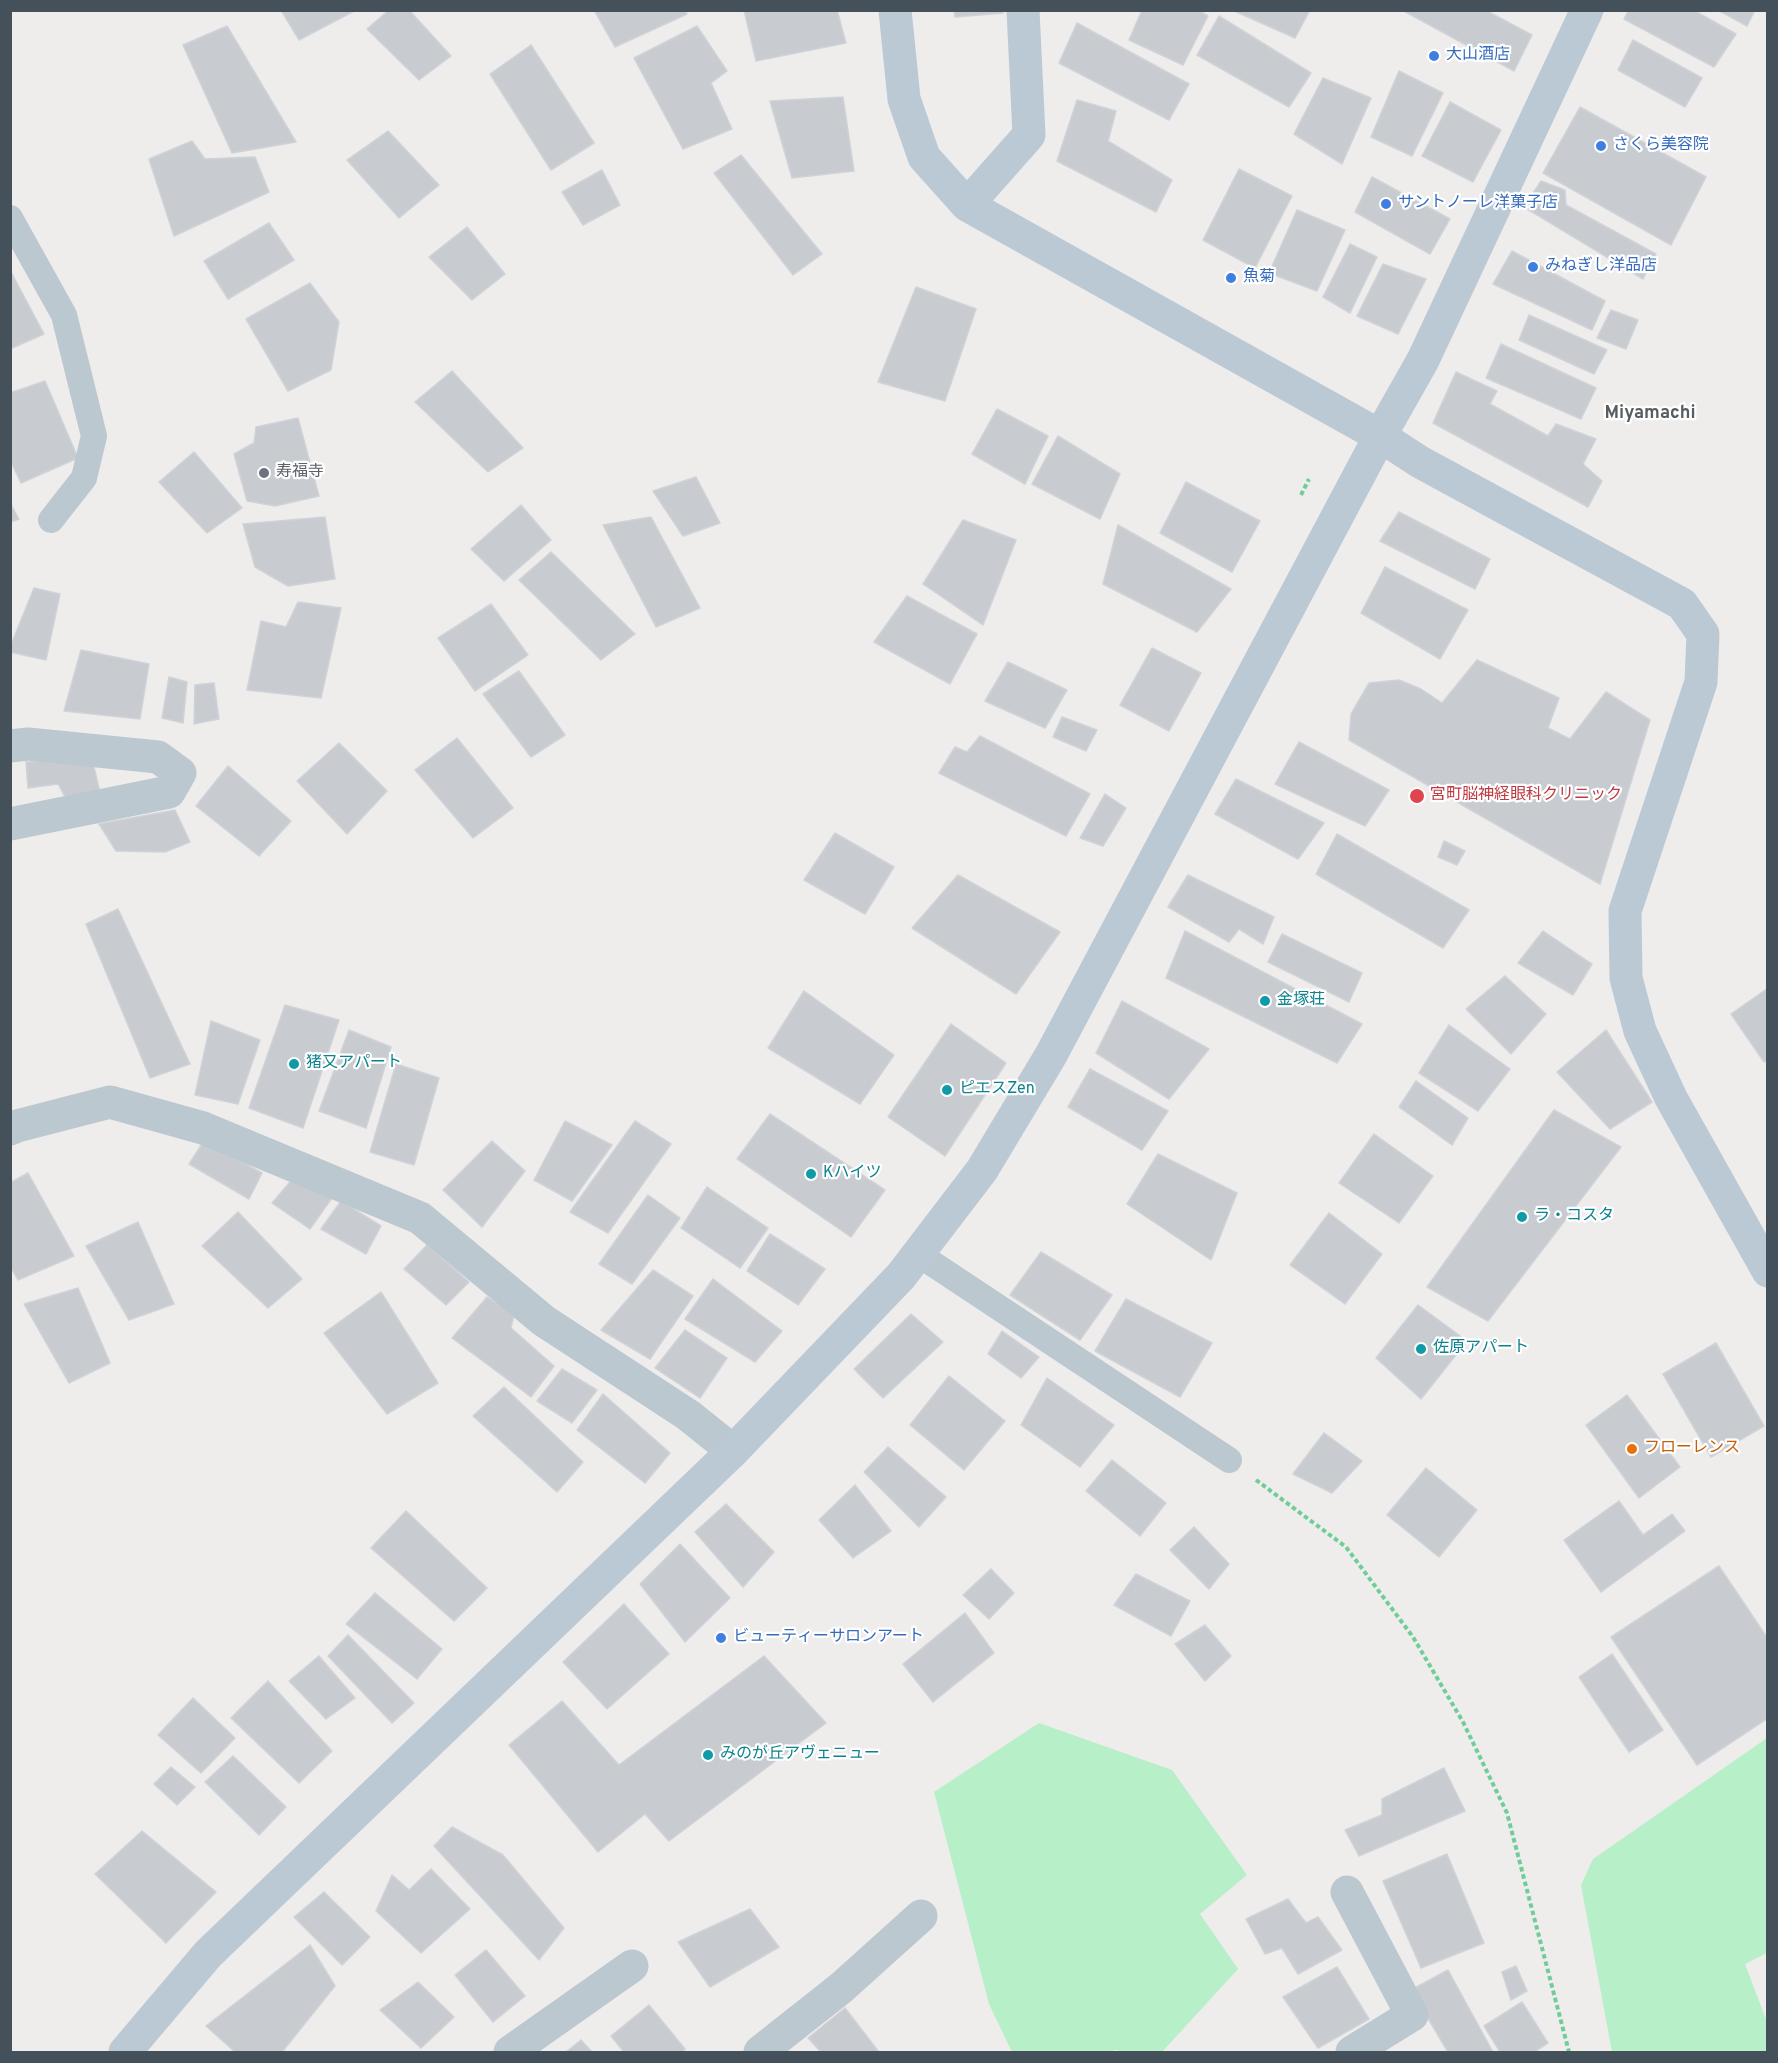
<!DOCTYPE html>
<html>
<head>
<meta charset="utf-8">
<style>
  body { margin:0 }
  #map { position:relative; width:1778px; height:2063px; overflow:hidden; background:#efecec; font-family:Overpass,sans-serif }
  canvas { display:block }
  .frame { position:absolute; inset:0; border:12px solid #44515a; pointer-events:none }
</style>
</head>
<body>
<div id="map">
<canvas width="1778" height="2063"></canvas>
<div class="frame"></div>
</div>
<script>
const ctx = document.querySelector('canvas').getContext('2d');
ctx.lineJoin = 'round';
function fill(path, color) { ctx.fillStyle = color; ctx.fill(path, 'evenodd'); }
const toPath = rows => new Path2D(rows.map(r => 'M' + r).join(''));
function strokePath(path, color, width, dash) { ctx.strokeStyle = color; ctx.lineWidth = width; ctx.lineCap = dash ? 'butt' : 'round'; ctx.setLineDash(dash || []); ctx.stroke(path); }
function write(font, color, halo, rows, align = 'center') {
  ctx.font = font + ' Overpass,"Noto Sans JP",sans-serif'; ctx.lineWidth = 4.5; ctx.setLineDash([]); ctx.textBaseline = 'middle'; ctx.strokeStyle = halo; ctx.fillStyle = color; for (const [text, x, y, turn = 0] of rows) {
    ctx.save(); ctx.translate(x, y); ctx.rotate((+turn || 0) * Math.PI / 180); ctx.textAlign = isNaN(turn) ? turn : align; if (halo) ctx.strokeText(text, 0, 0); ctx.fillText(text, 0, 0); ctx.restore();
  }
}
fill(toPath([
  [1039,1723,1172,1770,1247,1875,1200,1914,1238,1969,1162,2052,1121,2052,1117,2050,1104,2052,1012,2052,989,2004,934,1792],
  [1767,1738,1767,1953,1745,1964,1767,2022,1767,2052,1612,2052,1581,1885,1593,1859]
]), '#b7efc9');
const building = toPath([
  [281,10,356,10,299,40,281,10],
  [389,10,409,10,451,56,419,80,367,29,389,10],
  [594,10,685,10,687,14,615,47,594,10],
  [744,10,837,10,846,43,756,61,744,10],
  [954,10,1003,10,1003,13,955,17,954,10],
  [1142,10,1198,10,1208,16,1183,65,1129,40,1142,10],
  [1232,10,1310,10,1295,38,1232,10],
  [1402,10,1485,10,1532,35,1514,71,1402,10],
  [1629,10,1693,10,1736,34,1714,67,1624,19,1629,10],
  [1718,10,1755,10,1747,26,1718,10],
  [1219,16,1311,73,1289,107,1197,55,1219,16],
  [1077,23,1189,84,1169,120,1059,63,1077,23],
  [227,26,296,142,232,153,183,45,227,26],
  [697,26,727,71,711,83,732,129,683,149,634,58,697,26],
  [1633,40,1702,78,1685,107,1618,70,1633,40],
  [531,45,594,143,551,170,490,74,531,45],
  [1399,71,1443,93,1412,156,1371,137,1399,71],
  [1323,78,1371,98,1342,164,1294,134,1323,78],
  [843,97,854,171,792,178,770,101,843,97],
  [1077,100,1116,111,1108,141,1172,180,1156,212,1057,161,1077,100],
  [1450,102,1501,130,1473,182,1422,156,1450,102],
  [1580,107,1706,177,1671,245,1543,173,1580,107],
  [388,131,439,185,399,218,347,160,388,131],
  [192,141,205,159,255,157,269,192,174,236,149,159,192,141],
  [741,155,822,254,793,275,714,173,741,155],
  [1239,169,1292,196,1255,268,1203,240,1239,169],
  [602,170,620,205,583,225,562,192,602,170],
  [1372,177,1450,219,1430,254,1355,212,1372,177],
  [1541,181,1565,190,1566,205,1656,254,1643,279,1524,207,1541,181],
  [1297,210,1345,230,1317,291,1269,273,1297,210],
  [269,223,294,260,228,299,204,261,269,223],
  [467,227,505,274,472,300,429,257,467,227],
  [1350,244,1377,257,1350,313,1323,297,1350,244],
  [1512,251,1605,301,1592,330,1493,284,1512,251],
  [1383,264,1426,279,1398,334,1357,316,1383,264],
  [10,270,44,334,10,349,10,270],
  [310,283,339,322,331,370,288,391,246,319,310,283],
  [916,287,976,309,945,401,878,382,916,287],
  [1611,310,1638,320,1626,349,1597,338,1611,310],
  [1529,315,1607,350,1594,374,1519,340,1529,315],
  [1501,344,1596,388,1581,419,1486,378,1501,344],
  [452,371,523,448,488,472,415,402,452,371],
  [1456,372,1497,391,1490,404,1548,436,1556,424,1596,439,1583,464,1602,481,1588,507,1433,423,1456,372],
  [45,381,78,458,21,483,10,460,10,393,45,381],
  [997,409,1048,436,1025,484,972,454,997,409],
  [298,418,319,496,275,506,247,501,234,454,254,443,256,427,298,418],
  [1058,436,1120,474,1100,519,1032,484,1058,436],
  [194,452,242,508,207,533,159,482,194,452],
  [696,477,720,523,683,536,653,491,696,477],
  [1186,482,1260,521,1232,572,1160,533,1186,482],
  [10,503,19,519,10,522,10,503],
  [521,505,551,540,504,581,471,549,521,505],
  [1399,512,1490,559,1475,589,1380,541,1399,512],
  [325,517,335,579,288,586,255,567,243,524,325,517],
  [651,517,700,608,656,627,603,525,651,517],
  [963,520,1016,540,983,625,923,584,963,520],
  [1118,525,1231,589,1197,632,1103,584,1118,525],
  [551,552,635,634,601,660,519,580,551,552],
  [1385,567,1468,610,1440,659,1361,613,1385,567],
  [34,588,60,594,46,660,10,652,10,647,34,588],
  [907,596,977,634,950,684,874,642,907,596],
  [298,602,341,608,321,698,247,690,261,621,286,627,298,602],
  [491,604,528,655,475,691,438,638,491,604],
  [1152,648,1201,673,1169,731,1120,705,1152,648],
  [81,650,149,664,140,719,64,711,81,650],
  [1477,660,1559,698,1548,728,1570,739,1606,692,1650,720,1600,884,1349,740,1351,714,1369,683,1399,680,1421,689,1442,703,1477,660],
  [1008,662,1067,690,1045,728,985,701,1008,662],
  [519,671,565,735,531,757,483,694,519,671],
  [169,677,187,682,183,723,162,718,169,677],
  [214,683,219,719,194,724,195,685,214,683],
  [1062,717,1097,730,1086,751,1053,737,1062,717],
  [980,736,1090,794,1066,836,939,773,955,747,967,752,980,736],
  [457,738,513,808,473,838,415,770,457,738],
  [1299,742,1389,790,1365,826,1275,784,1299,742],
  [339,743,387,791,347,834,297,781,339,743],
  [92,759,100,792,68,802,58,784,28,788,26,762,92,759],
  [228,766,291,821,259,856,196,806,228,766],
  [1236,779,1324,823,1298,859,1215,814,1236,779],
  [1105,794,1126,808,1103,846,1080,838,1105,794],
  [175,810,190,842,165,852,116,851,99,824,175,810],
  [835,833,894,867,865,914,804,880,835,833],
  [1337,834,1469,910,1443,948,1316,874,1337,834],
  [1444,841,1465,851,1457,865,1438,857,1444,841],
  [958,875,1060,932,1016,994,912,928,958,875],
  [1188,875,1274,917,1263,944,1239,929,1229,942,1168,907,1188,875],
  [118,909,190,1064,150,1078,86,924,118,909],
  [1185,931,1362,1024,1337,1063,1166,978,1185,931],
  [1543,931,1592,964,1573,995,1518,963,1543,931],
  [1282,934,1362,973,1349,1002,1268,962,1282,934],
  [1505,976,1546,1014,1511,1054,1466,1009,1505,976],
  [1768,988,1768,1060,1764,1062,1731,1014,1768,988],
  [804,991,894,1055,860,1104,768,1048,804,991],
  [1122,1001,1209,1049,1169,1099,1096,1053,1122,1001],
  [285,1005,339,1020,303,1128,249,1108,285,1005],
  [211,1021,260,1040,238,1104,195,1095,211,1021],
  [951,1024,1006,1063,945,1156,888,1117,951,1024],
  [1449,1025,1510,1069,1478,1111,1419,1073,1449,1025],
  [349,1030,391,1047,366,1128,319,1111,349,1030],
  [1606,1030,1652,1102,1610,1129,1557,1072,1606,1030],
  [396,1064,439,1078,414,1165,370,1152,396,1064],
  [1090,1069,1168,1111,1142,1150,1068,1107,1090,1069],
  [1416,1081,1468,1118,1452,1145,1399,1107,1416,1081],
  [1554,1110,1621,1147,1488,1321,1427,1287,1554,1110],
  [770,1114,885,1190,851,1237,737,1159,770,1114],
  [565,1121,612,1145,572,1201,534,1180,565,1121],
  [635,1121,671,1144,608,1233,570,1212,635,1121],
  [1374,1134,1433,1176,1399,1223,1339,1183,1374,1134],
  [204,1141,262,1173,249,1199,189,1164,204,1141],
  [492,1141,525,1171,482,1227,443,1190,492,1141],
  [1158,1154,1237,1193,1211,1260,1127,1204,1158,1154],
  [28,1173,74,1256,18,1280,10,1266,10,1183,28,1173],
  [295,1176,332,1198,310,1229,272,1203,295,1176],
  [707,1187,768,1228,740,1268,681,1228,707,1187],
  [648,1195,680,1218,632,1284,599,1264,648,1195],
  [341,1201,381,1226,366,1254,321,1229,341,1201],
  [238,1212,302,1279,268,1308,202,1246,238,1212],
  [1329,1213,1382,1254,1345,1304,1290,1265,1329,1213],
  [138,1222,174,1304,129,1320,86,1246,138,1222],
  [770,1234,825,1269,798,1305,747,1271,770,1234],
  [427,1245,469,1282,446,1305,404,1269,427,1245],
  [1041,1252,1112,1295,1080,1340,1010,1295,1041,1252],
  [653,1270,693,1296,650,1359,601,1330,653,1270],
  [713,1279,782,1331,755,1362,685,1319,713,1279],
  [78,1288,110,1363,69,1383,24,1304,78,1288],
  [381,1292,438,1383,387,1414,324,1333,381,1292],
  [487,1297,514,1315,511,1328,554,1366,531,1397,452,1338,487,1297],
  [1126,1299,1212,1343,1180,1397,1095,1351,1126,1299],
  [1418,1305,1467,1341,1421,1399,1376,1358,1418,1305],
  [911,1314,943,1342,883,1398,854,1369,911,1314],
  [685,1330,727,1358,700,1398,655,1368,685,1330],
  [1002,1331,1039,1357,1021,1378,988,1354,1002,1331],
  [1716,1343,1764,1426,1711,1457,1663,1374,1716,1343],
  [562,1369,597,1390,572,1423,537,1401,562,1369],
  [949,1376,1005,1421,964,1470,910,1425,949,1376],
  [1047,1378,1114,1425,1080,1467,1021,1425,1047,1378],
  [504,1387,583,1462,557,1492,473,1416,504,1387],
  [603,1394,670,1453,645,1483,577,1430,603,1394],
  [1627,1395,1680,1467,1639,1498,1586,1425,1627,1395],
  [1324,1433,1362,1461,1332,1493,1293,1474,1324,1433],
  [888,1447,946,1497,919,1527,864,1472,888,1447],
  [1112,1460,1166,1503,1140,1536,1086,1491,1112,1460],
  [1426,1468,1477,1510,1439,1557,1387,1515,1426,1468],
  [855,1485,891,1531,853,1558,819,1520,855,1485],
  [1619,1501,1643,1535,1672,1514,1685,1531,1601,1592,1564,1540,1619,1501],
  [726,1504,774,1552,743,1587,695,1532,726,1504],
  [406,1511,487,1588,454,1621,371,1548,406,1511],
  [1194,1527,1229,1564,1209,1589,1170,1550,1194,1527],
  [680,1544,730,1598,685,1642,640,1584,680,1544],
  [1719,1566,1768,1639,1768,1718,1697,1765,1611,1637,1719,1566],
  [991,1569,1014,1593,989,1619,963,1595,991,1569],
  [1136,1574,1190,1601,1171,1636,1114,1605,1136,1574],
  [375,1593,442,1649,417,1679,346,1624,375,1593],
  [624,1604,669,1654,607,1709,563,1662,624,1604],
  [965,1613,994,1653,933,1702,903,1664,965,1613],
  [1205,1625,1231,1656,1205,1681,1175,1644,1205,1625],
  [348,1635,414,1703,392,1723,328,1656,348,1635],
  [1612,1654,1663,1730,1629,1752,1579,1677,1612,1654],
  [319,1656,355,1698,326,1719,289,1681,319,1656],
  [764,1656,826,1723,669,1841,645,1814,598,1852,509,1745,562,1701,619,1765,764,1656],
  [268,1681,332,1751,299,1783,231,1718,268,1681],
  [193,1698,235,1738,201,1773,158,1735,193,1698],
  [233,1756,286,1807,259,1835,205,1782,233,1756],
  [171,1767,195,1787,177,1805,154,1784,171,1767],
  [1444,1768,1465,1811,1359,1856,1345,1830,1382,1815,1382,1799,1444,1768],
  [452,1827,503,1855,564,1928,539,1960,434,1846,452,1827],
  [142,1831,216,1892,166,1943,95,1874,142,1831],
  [1447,1854,1484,1943,1421,1968,1383,1881,1447,1854],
  [431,1869,470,1909,421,1953,376,1911,392,1875,409,1890,431,1869],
  [324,1892,370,1937,342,1965,294,1917,324,1892],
  [1288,1899,1306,1923,1318,1917,1342,1950,1298,1974,1282,1948,1265,1954,1246,1919,1288,1899],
  [750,1909,779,1947,710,1987,678,1942,750,1909],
  [310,1945,335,1986,282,2052,235,2052,206,2026,310,1945],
  [486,1950,525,1996,493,2022,455,1975,486,1950],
  [1516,1966,1527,1991,1511,2000,1502,1972,1516,1966],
  [1337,1967,1369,2019,1318,2048,1283,1997,1337,1967],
  [1448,1970,1493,2052,1448,2052,1411,1990,1448,1970],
  [418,1982,454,2017,421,2048,380,2010,418,1982],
  [1522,2002,1548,2043,1534,2052,1500,2052,1484,2026,1522,2002],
  [649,2005,685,2049,682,2052,624,2052,611,2036,649,2005],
  [845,2008,879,2052,821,2052,808,2038,845,2008],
  [581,2040,592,2052,566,2052,581,2040]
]);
fill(building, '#c8ccd1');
strokePath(building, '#cfd3d8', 1.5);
strokePath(toPath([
  [1301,495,1309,479],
  [1256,1480,1346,1547,1413,1637,1463,1722,1507,1813,1569,2052]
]), '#6fce98', 4, [4.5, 3]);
strokePath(toPath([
  [10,218,64,315,94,436,84,478,51,520],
  [918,1254,1229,1460]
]), '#bcc8cf', 26);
strokePath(toPath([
  [10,746,28,744,158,757,180,773,169,792,10,824],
  [10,1129,17,1126,110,1102,203,1128,420,1218,544,1321,688,1415,733,1451],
  [1347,1892,1412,2015,1352,2052],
  [510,2052,632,1966],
  [760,2052,841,1988,921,1916]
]), '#bcc8cf', 33);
strokePath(toPath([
  [895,10,904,99,924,157,967,205,1380,436,1420,462,1682,604,1703,634,1701,682,1625,911,1626,978,1640,1031,1671,1098,1768,1271],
  [967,205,1029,135,1023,10],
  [125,2052,208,1954,733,1451,901,1276,982,1170,1051,1055,1380,436,1423,360,1587,10]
]), '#bbc9d4', 33);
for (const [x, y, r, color] of [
  [1434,56,6,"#3f7fe0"],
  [1601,146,6,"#3f7fe0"],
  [1386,204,6,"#3f7fe0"],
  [1533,267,6,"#3f7fe0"],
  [1231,278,6,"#3f7fe0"],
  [264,473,6,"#6b7280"],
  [1417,796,8,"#e0444e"],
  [1265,1001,6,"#0f9aa8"],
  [294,1064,6,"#0f9aa8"],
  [947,1090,6,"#0f9aa8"],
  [811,1174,6,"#0f9aa8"],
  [1522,1217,6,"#0f9aa8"],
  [1421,1349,6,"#0f9aa8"],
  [1632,1449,6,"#e8710a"],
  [721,1638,6,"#3f7fe0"],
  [708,1755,6,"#0f9aa8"]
]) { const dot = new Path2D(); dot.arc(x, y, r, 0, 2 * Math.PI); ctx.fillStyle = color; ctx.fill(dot); strokePath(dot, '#fff', 2); }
write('16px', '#366cbe', '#fff', [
  ["大山酒店",1446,56],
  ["さくら美容院",1613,146],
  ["サントノーレ洋菓子店",1398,204],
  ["みねぎし洋品店",1545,267],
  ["魚菊",1243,278],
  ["ビューティーサロンアート",733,1638]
], 'left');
write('16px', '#5b616d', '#fff', [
  ["寿福寺",276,473]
], 'left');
write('16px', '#be3a42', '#fff', [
  ["宮町脳神経眼科クリニック",1430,796]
], 'left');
write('16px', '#0d838f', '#fff', [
  ["金塚荘",1277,1001],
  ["猪又アパート",306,1064],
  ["ピエスZen",959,1090],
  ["Kハイツ",823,1174],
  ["ラ・コスタ",1534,1217],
  ["佐原アパート",1433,1349],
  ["みのが丘アヴェニュー",720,1755]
], 'left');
write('16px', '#c56008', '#fff', [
  ["フローレンス",1644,1449]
], 'left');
write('bold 18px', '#585d61', '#fff', [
  ["Miyamachi",1650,414]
]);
</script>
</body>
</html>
